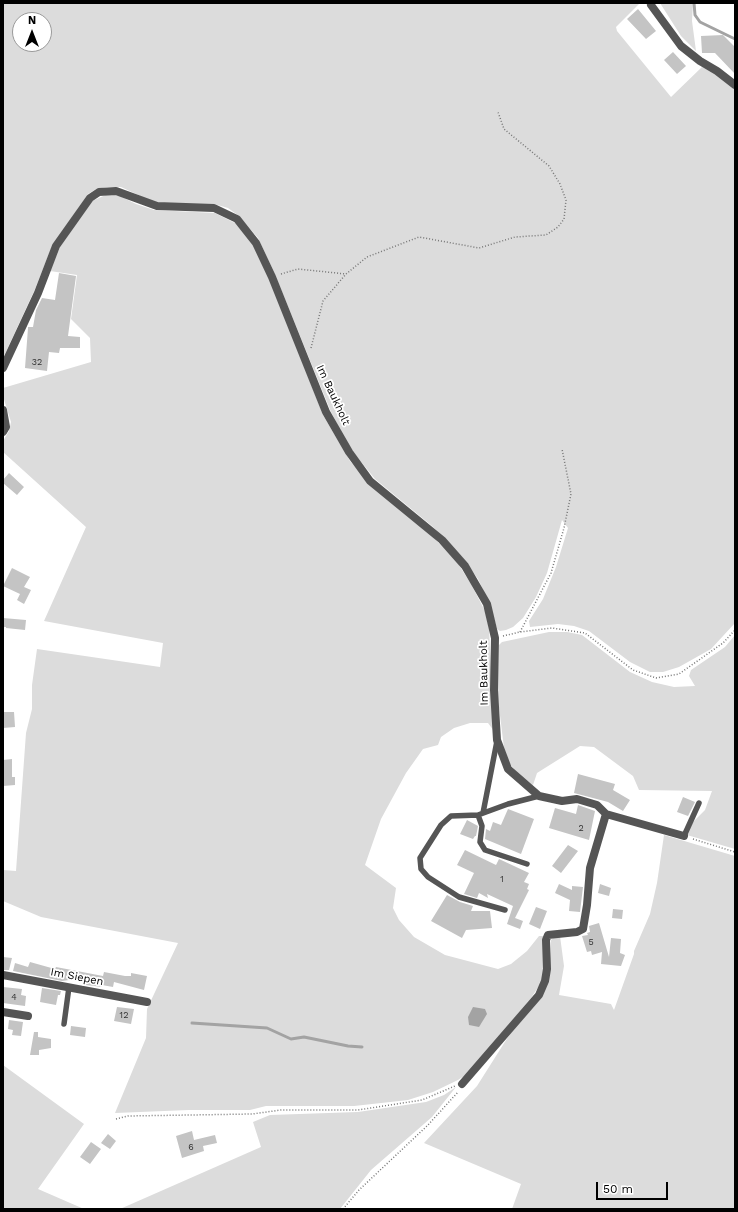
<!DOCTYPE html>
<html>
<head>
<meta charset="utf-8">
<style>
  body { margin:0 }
  #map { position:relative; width:738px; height:1212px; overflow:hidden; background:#fff; font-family:"Work Sans",sans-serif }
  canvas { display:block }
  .frame { position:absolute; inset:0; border:4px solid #000; pointer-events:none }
  .north { position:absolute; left:12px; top:12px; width:40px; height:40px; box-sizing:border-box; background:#fff; border:1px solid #999; border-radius:50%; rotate:0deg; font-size:11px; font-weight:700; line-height:16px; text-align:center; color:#000 }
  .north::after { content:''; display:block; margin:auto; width:14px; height:18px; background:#000; clip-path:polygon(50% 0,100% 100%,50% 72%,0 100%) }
  .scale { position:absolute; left:596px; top:1182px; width:72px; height:18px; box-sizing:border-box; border:2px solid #000; border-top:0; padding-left:5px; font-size:12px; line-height:14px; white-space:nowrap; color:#000; -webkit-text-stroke:3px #fff; paint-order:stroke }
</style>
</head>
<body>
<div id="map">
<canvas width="738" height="1212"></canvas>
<div class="frame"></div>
<div class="north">N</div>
<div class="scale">50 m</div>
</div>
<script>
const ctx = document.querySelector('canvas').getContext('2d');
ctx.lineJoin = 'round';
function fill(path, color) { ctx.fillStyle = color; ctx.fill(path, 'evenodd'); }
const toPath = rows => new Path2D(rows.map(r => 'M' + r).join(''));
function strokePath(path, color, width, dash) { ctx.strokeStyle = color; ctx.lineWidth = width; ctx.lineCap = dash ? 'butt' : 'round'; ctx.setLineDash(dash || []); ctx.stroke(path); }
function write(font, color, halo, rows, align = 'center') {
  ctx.font = font + ' "Work Sans",sans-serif'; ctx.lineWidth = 3.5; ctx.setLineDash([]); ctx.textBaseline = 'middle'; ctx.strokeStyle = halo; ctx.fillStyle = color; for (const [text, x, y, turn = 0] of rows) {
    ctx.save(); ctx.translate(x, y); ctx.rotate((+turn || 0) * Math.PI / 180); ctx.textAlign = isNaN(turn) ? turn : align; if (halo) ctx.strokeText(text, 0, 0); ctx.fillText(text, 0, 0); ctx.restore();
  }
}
fill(toPath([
  [3,3,640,3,616,27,617,31,671,97,702,67,718,75,735,90,735,623,711,649,679,667,663,672,650,672,630,662,589,631,574,626,558,624,530,627,529,621,543,599,556,567,568,528,562,520,547,573,536,597,523,618,513,627,506,630,500,631,497,629,490,604,478,579,463,558,432,526,375,479,349,447,331,412,274,272,258,238,239,216,228,208,214,204,163,204,151,201,121,187,107,187,96,189,88,194,52,246,35,289,3,358],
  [20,20,44,20,44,44,20,44],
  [660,3,693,3,692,21,696,51,681,36],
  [108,194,120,196,136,204,154,210,215,213,235,223,253,244,269,277,323,415,350,461,368,482,432,536,457,562,471,584,485,611,489,628,494,731,488,723,470,723,454,728,441,737,438,745,423,749,406,773,381,819,365,865,396,888,393,908,399,920,414,937,445,955,498,969,511,964,527,951,539,936,543,936,544,970,541,983,531,998,467,1074,458,1080,433,1092,408,1100,354,1106,266,1106,250,1110,189,1110,115,1113,146,1038,147,1009,178,943,41,917,3,901,3,870,16,871,26,733,32,709,32,685,37,649,160,667,163,643,44,621,86,527,3,452,3,441,9,431,11,422,3,396,3,388,91,362,90,338,71,319,77,275,50,271,60,247,92,201],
  [549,632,567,632,582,635,630,672,652,682,674,687,695,686,689,676,691,670,725,647,735,635,735,849,687,835,693,822,705,810,712,791,639,790,633,776,594,747,580,746,537,773,533,785,521,777,509,763,504,748,497,691,498,646,502,642],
  [664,835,735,856,735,1209,512,1209,521,1184,424,1143,477,1086,508,1037,542,993,549,978,551,940,554,937,560,936,564,966,559,995,611,1004,614,1010,634,954,634,951,650,914,657,883],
  [3,1065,84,1124,38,1189,84,1209,3,1209],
  [456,1087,432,1117,371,1170,340,1209,120,1209,261,1147,253,1122,270,1115,358,1112,426,1102,444,1095]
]), '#dcdcdc');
fill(toPath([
  [473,1007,485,1009,487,1014,479,1027,469,1025,468,1017]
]), '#a3a3a3');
strokePath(toPath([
  [694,3,695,15,700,22,735,39],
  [192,1023,267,1028,291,1039,304,1037,348,1046,362,1047]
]), '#a3a3a3', 3);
fill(toPath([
  [638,9,656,31,646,39,627,19],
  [723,35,735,47,735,74,715,53,702,53,701,36],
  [673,52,686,66,677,74,664,60],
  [59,273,76,276,68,336,80,337,80,348,60,348,59,353,49,352,47,371,25,368,28,328,28,327,33,327,36,310,42,298,55,300],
  [9,473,24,487,17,495,3,483,3,480],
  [12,568,30,577,24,587,31,590,24,604,17,600,20,594,3,586],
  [3,618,26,620,25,630,6,628,6,627,3,627],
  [3,712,14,712,15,727,3,728],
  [12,759,12,777,15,777,15,785,3,786,3,760],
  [578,774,615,784,613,790,630,800,623,811,608,802,574,793],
  [683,797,695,802,688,816,677,812],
  [578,805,595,811,589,840,549,828,555,808,576,814],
  [508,809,534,819,521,854,485,839,486,829,490,831,493,822,501,825],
  [467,820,478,826,476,836,475,836,473,839,460,834],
  [568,845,578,851,561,873,552,866],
  [465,850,496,865,499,859,529,873,524,882,529,884,527,889,529,890,515,918,523,921,520,929,507,924,513,906,487,894,488,898,479,893,477,898,464,894,474,873,457,865],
  [559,884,572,890,572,886,583,887,580,912,569,911,570,900,555,893],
  [600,884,611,888,609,896,598,893],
  [447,895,460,902,473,906,471,911,490,911,492,928,466,930,462,938,431,921],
  [536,907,547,911,540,929,529,924],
  [613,909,623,910,622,919,612,918],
  [599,923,609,957,611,938,621,939,620,953,625,955,621,966,601,964,602,952,592,955,591,951,587,952,582,936,588,935,587,933,590,932,589,926],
  [3,957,12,958,9,970,3,970],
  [30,962,55,969,56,967,103,976,104,972,125,976,131,976,131,973,147,976,144,990,114,982,113,987,102,985,102,987,86,985,87,982,69,979,69,980,62,981,13,971,15,963,28,967],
  [3,987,22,989,21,995,26,996,25,1006,3,1003],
  [42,988,61,991,60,995,58,995,56,1005,40,1002],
  [117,1007,134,1009,131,1024,114,1021],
  [9,1020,23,1022,21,1036,12,1035,13,1030,8,1029],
  [71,1026,86,1028,85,1037,70,1035],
  [34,1032,38,1032,38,1037,51,1039,51,1048,39,1050,39,1055,30,1055],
  [192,1131,194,1140,215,1135,217,1143,203,1146,204,1151,182,1158,176,1136],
  [108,1134,116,1141,110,1149,101,1143],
  [91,1142,101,1149,90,1164,80,1157]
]), '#c4c4c4');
strokePath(toPath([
  [281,274,298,269,346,274],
  [311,348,323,301,346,274,367,257,419,237,479,248,515,237,546,235,558,227,564,219,566,200,560,184,549,166,504,129,498,112],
  [520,632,551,573,564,528,571,494,562,449],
  [503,636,520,632,552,628,585,633,633,670,656,678,679,674,723,643,735,630],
  [693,839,735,852],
  [116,1119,128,1116,252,1114,281,1110,358,1110,422,1100,455,1086],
  [343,1209,359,1190,428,1125,458,1092]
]), '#777', 1.5, [1, 2]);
strokePath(toPath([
  [483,813,497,741],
  [478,815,451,816,441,825,420,858,421,869,428,877,459,897,505,910],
  [684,836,699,803],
  [527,864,485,850,480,842,482,826,478,815,508,804,539,796],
  [64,1024,69,987]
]), '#555', 5.5);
strokePath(toPath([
  [651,5,681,46,700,61,717,71,735,85],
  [3,368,38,293,56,246,90,198,99,192,116,191,157,206,214,208,237,219,256,243,272,277,326,412,349,452,370,481,442,540,465,566,487,604,495,638,494,690,497,740,508,769,539,796,562,801,577,799,597,805,606,814,684,836],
  [3,410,6,427,3,432],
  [3,975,147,1002],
  [3,1012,28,1016],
  [462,1084,539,995,545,981,547,969,546,940,548,935,577,932,583,929,587,905,590,868,606,814]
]), '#555', 8);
write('9px', '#313131', null, [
  ["32",37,362],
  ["2",581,828],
  ["1",502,879],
  ["5",591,942],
  ["4",14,997],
  ["12",124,1015],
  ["6",191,1147]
]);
write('11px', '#000', '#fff', [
  ["Im Baukholt",333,395,65],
  ["Im Baukholt",484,673,-91],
  ["Im Siepen",77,977,11]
]);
</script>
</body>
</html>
